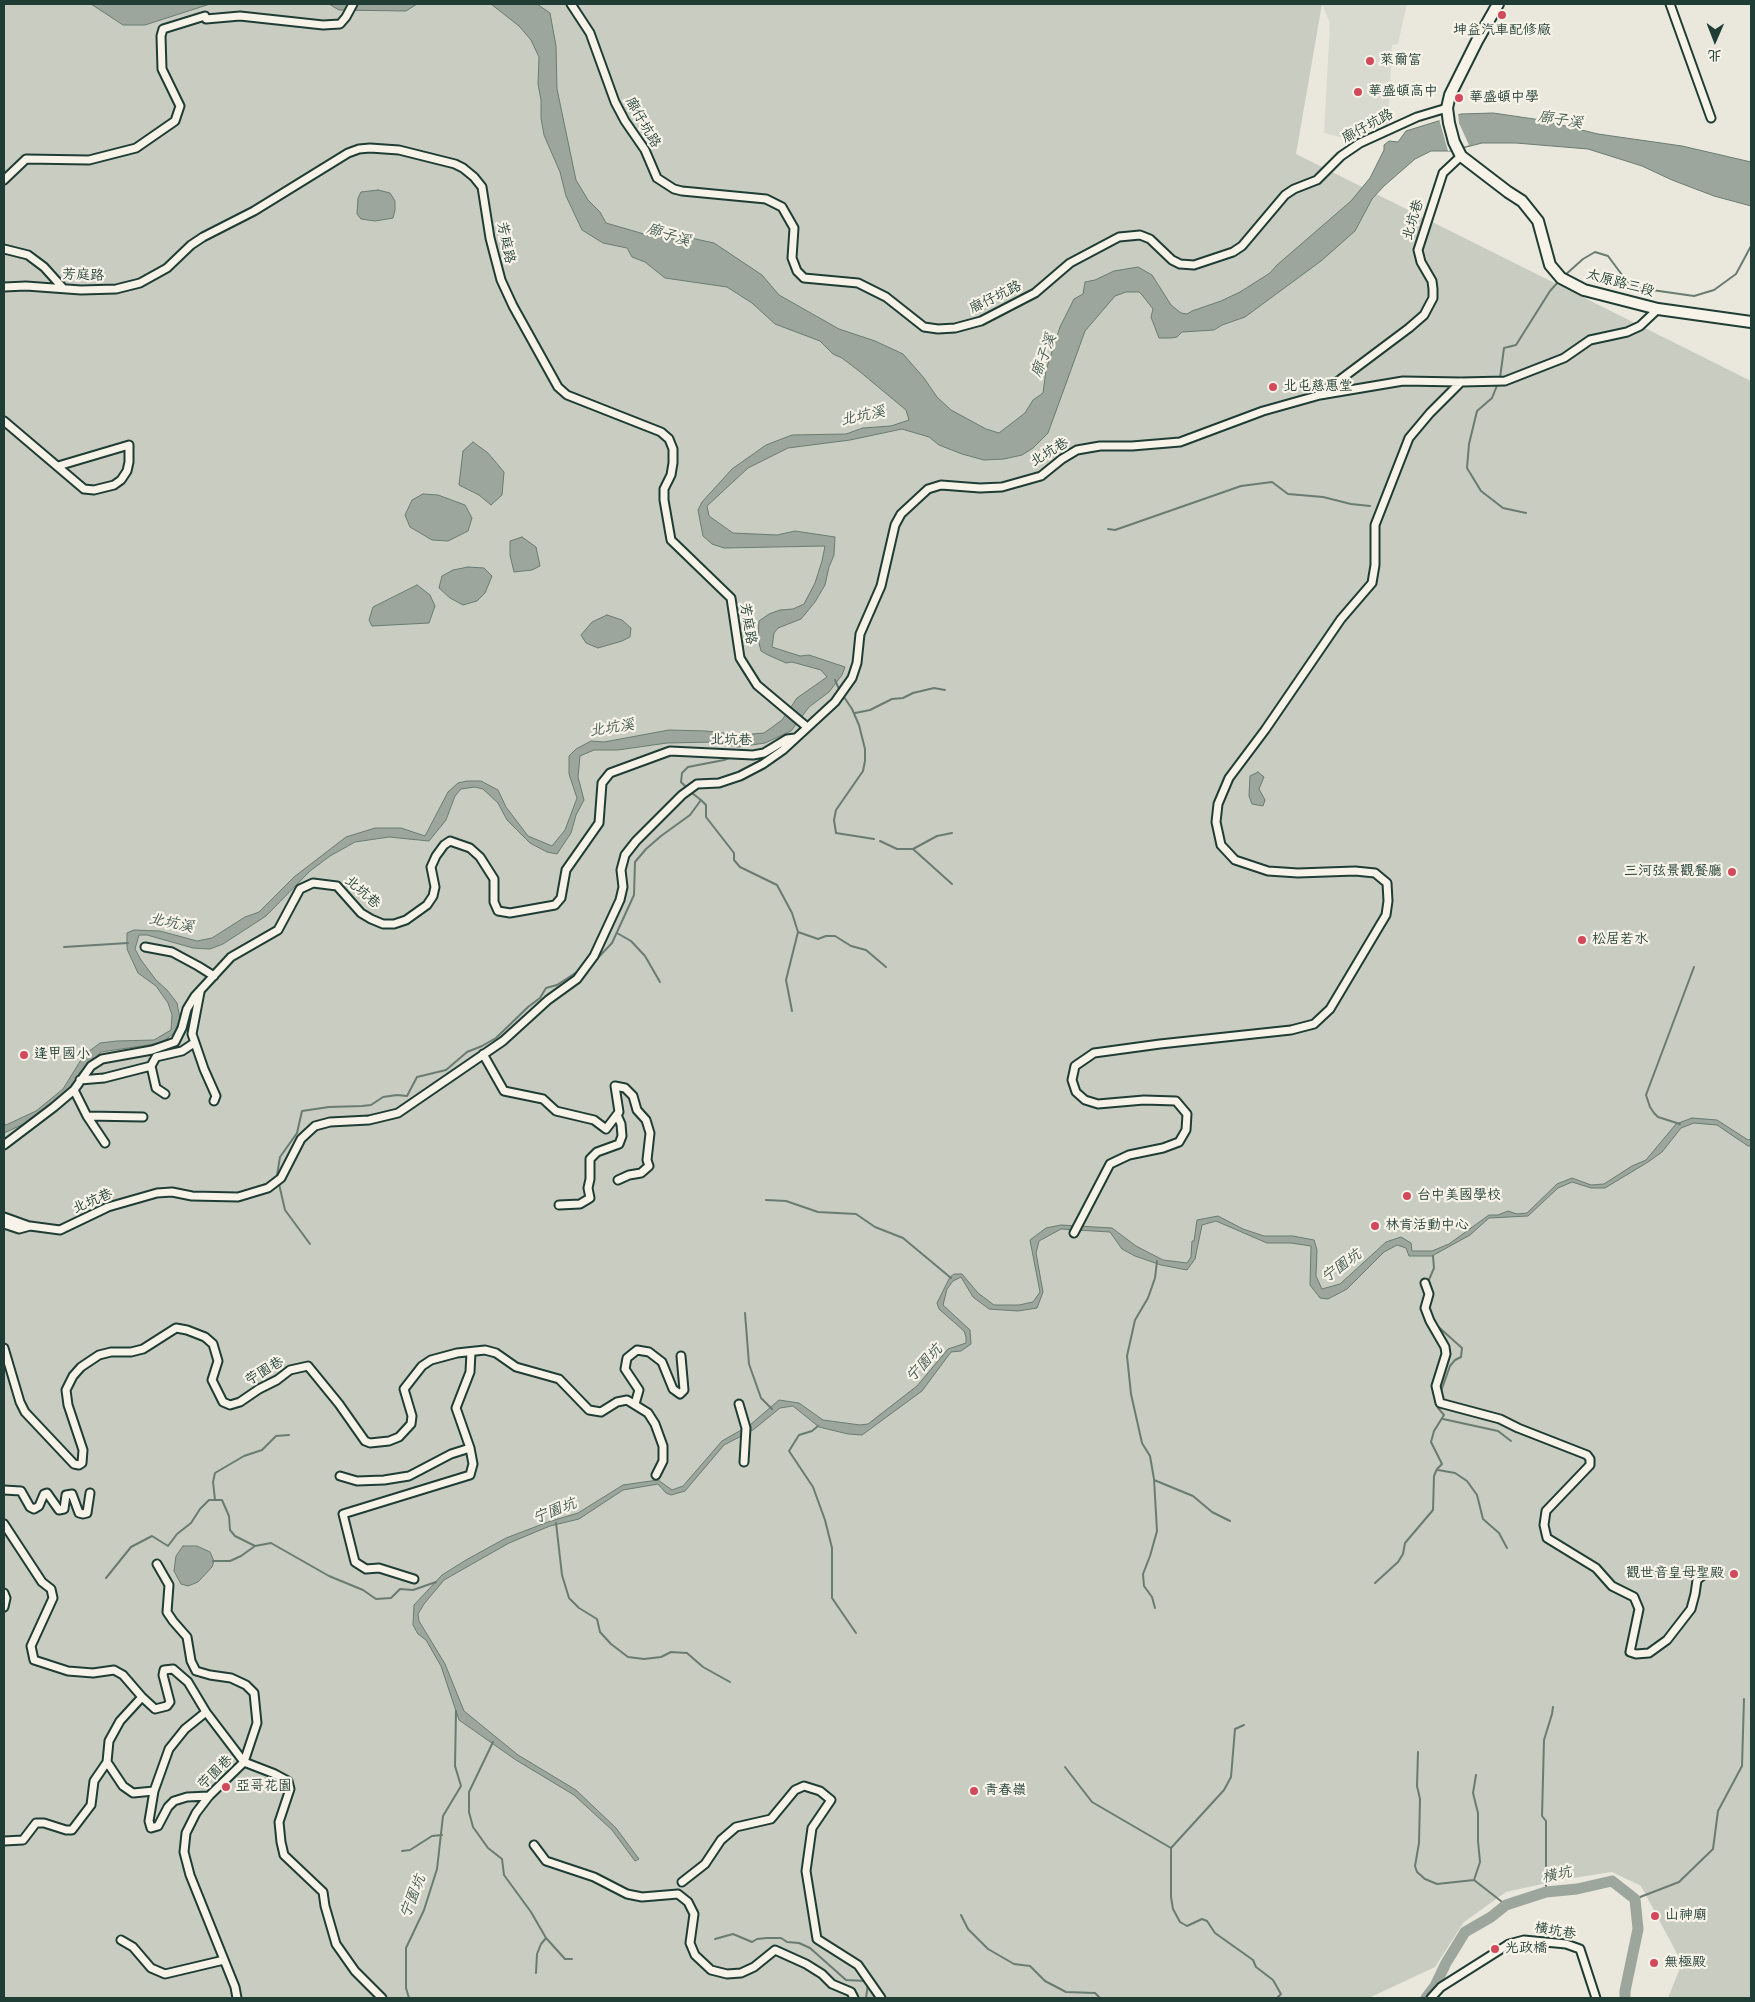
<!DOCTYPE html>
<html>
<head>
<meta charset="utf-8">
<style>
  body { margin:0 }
  #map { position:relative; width:1755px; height:2002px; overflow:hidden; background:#eae8dd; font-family:"Architects Daughter","LXGW WenKai TC",sans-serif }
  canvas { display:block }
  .frame { position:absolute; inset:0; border:5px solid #1f3d34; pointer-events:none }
  .north { position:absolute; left:1690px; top:15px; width:50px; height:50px; -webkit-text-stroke:4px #f7f3e8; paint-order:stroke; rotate:181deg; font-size:14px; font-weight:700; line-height:20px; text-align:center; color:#1f3d34 }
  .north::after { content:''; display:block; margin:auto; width:18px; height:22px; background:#1f3d34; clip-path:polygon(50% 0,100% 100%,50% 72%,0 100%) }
</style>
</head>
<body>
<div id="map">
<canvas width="1755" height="2002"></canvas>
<div class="frame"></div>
<div class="north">北</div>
</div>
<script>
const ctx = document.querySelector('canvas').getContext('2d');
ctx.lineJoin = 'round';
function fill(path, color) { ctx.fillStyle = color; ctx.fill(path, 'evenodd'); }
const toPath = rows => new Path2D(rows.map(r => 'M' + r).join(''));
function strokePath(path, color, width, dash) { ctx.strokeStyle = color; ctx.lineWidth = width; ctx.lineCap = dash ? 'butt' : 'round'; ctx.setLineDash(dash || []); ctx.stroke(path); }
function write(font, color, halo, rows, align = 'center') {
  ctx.font = font + ' "Architects Daughter","LXGW WenKai TC",sans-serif'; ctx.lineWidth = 4.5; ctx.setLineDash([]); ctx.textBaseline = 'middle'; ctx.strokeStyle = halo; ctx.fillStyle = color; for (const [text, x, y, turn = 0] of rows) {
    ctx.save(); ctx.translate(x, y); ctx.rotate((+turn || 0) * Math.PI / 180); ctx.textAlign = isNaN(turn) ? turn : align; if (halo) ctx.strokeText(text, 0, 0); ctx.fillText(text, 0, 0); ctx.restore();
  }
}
fill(toPath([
  [1322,4,1407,4,1398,44,1392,45,1388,126,1340,137,1324,133,1330,23]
]), '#d9dacf');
fill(toPath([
  [4,4,1322,4,1296,154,1751,381,1751,1998,1668,1998,1682,1963,1641,1886,1612,1872,1560,1880,1506,1892,1464,1922,1435,1967,1369,1998,4,1998]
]), '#c8ccc1');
const water = toPath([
  [91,4,210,4,145,25,123,25,91,4],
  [329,4,417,4,406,11,339,10,329,4],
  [491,4,537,4,550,13,556,46,557,89,576,180,588,200,600,212,606,223,644,234,685,241,691,238,714,243,762,275,779,295,839,329,875,341,903,354,924,378,937,397,951,410,986,429,999,433,1025,413,1033,400,1043,393,1046,370,1060,327,1074,299,1083,294,1085,282,1095,280,1114,271,1138,267,1152,275,1171,305,1181,313,1187,314,1192,311,1221,301,1240,292,1270,273,1277,265,1351,201,1370,178,1384,150,1384,145,1389,141,1398,142,1406,131,1461,114,1493,113,1541,120,1598,134,1682,146,1751,162,1751,206,1714,196,1672,180,1642,166,1588,149,1516,143,1482,143,1451,151,1431,151,1415,159,1384,186,1372,199,1355,231,1321,261,1245,317,1222,325,1214,330,1182,332,1177,337,1171,338,1159,338,1151,317,1153,309,1143,296,1139,292,1126,292,1115,296,1085,331,1048,433,1033,448,1022,455,1004,459,984,460,962,454,939,445,929,437,902,429,850,440,788,448,748,468,707,506,709,516,733,533,777,535,795,531,835,537,834,555,829,567,825,585,815,602,801,619,778,628,774,633,772,647,800,656,809,655,845,667,842,675,829,692,809,707,791,731,765,743,738,747,715,742,667,743,618,750,594,750,580,756,578,777,584,800,576,815,571,833,557,854,547,852,530,843,507,820,498,803,483,789,475,787,461,789,455,796,446,820,429,841,389,837,355,842,330,856,310,871,266,916,223,944,210,949,193,948,147,935,139,935,135,949,141,960,156,980,167,990,177,1003,180,1018,175,1032,162,1043,101,1052,80,1072,71,1088,37,1118,4,1133,4,1124,6,1125,36,1111,63,1089,84,1055,100,1043,117,1041,154,1040,171,1030,172,1015,168,1003,156,986,138,973,127,949,127,933,134,930,160,931,197,941,212,938,245,917,259,912,294,877,346,837,375,828,401,828,425,836,448,792,458,783,467,781,481,781,498,790,506,807,528,836,552,846,565,830,577,798,569,774,569,756,576,749,591,741,604,742,669,730,706,731,740,735,764,733,782,720,797,698,827,677,821,670,792,662,786,663,768,655,761,651,758,639,759,621,769,614,780,610,793,609,804,604,815,583,822,561,825,546,724,548,712,544,703,536,698,510,702,502,732,469,766,445,792,435,846,434,863,428,891,426,909,420,906,410,859,371,842,358,833,354,820,341,775,324,752,303,727,287,665,278,645,262,632,257,627,248,603,243,582,230,566,196,560,172,544,135,541,118,541,100,538,84,539,57,531,40,519,26,491,4],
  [378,190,390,193,395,201,395,210,393,218,375,221,361,219,357,214,358,198,361,192,378,190],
  [473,442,488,453,504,472,502,495,491,505,479,495,459,485,463,451,473,442],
  [423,494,438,495,465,505,472,518,468,531,448,541,432,540,410,527,405,515,412,500,423,494],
  [522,537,536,547,540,566,532,570,514,572,510,555,510,541,522,537],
  [468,567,484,568,492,576,485,593,477,601,463,605,450,598,439,588,442,576,453,570,468,567],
  [417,585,430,595,435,606,429,623,372,626,369,620,373,607,417,585],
  [607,615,622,620,631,628,630,637,622,641,598,648,586,643,581,635,592,622,607,615],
  [1258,772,1264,777,1259,789,1265,800,1263,806,1252,804,1249,796,1250,776,1258,772],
  [1692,1118,1717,1120,1748,1140,1751,1139,1751,1146,1748,1146,1717,1125,1694,1123,1681,1128,1662,1152,1648,1162,1605,1188,1591,1188,1572,1182,1558,1188,1528,1216,1489,1218,1470,1235,1432,1256,1409,1256,1406,1248,1397,1245,1384,1252,1347,1289,1328,1299,1320,1298,1310,1285,1311,1246,1291,1243,1267,1243,1216,1221,1202,1225,1195,1259,1187,1270,1161,1265,1135,1256,1122,1249,1110,1232,1061,1229,1039,1241,1036,1253,1043,1292,1037,1308,1018,1311,989,1309,973,1297,961,1277,953,1281,947,1289,943,1305,970,1330,971,1344,961,1351,951,1352,922,1391,862,1435,848,1434,819,1427,793,1406,780,1408,753,1430,724,1445,685,1491,671,1495,666,1493,658,1484,623,1490,579,1519,550,1526,509,1543,444,1580,424,1604,418,1614,419,1621,445,1664,464,1711,518,1755,576,1790,616,1828,639,1859,635,1861,612,1830,574,1795,516,1760,459,1720,441,1666,426,1640,418,1634,413,1625,414,1605,442,1575,466,1560,506,1538,548,1522,578,1513,623,1485,658,1480,672,1490,683,1486,722,1441,750,1425,779,1400,799,1403,823,1420,860,1425,868,1424,917,1386,948,1349,966,1343,966,1337,964,1331,939,1309,937,1303,950,1277,954,1274,962,1274,978,1293,994,1305,1019,1305,1033,1302,1040,1292,1030,1240,1046,1228,1061,1225,1112,1228,1136,1246,1163,1260,1187,1263,1191,1257,1192,1241,1194,1241,1197,1220,1218,1216,1243,1229,1264,1236,1293,1236,1314,1240,1317,1250,1316,1276,1322,1289,1340,1284,1386,1242,1401,1237,1411,1243,1412,1251,1432,1251,1449,1244,1489,1215,1498,1215,1508,1211,1517,1214,1527,1213,1557,1184,1572,1178,1591,1185,1604,1184,1632,1166,1646,1160,1676,1124,1692,1118],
  [183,1546,197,1546,210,1552,214,1561,212,1567,198,1582,188,1586,181,1584,174,1571,176,1556,183,1546]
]);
fill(water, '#9ca69c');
strokePath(water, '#6a7c72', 1);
fill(toPath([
  [1458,112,1459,123,1469,145,1448,151,1439,119]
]), '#eae8dd');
strokePath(toPath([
  [1564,276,1583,259,1595,252,1608,256,1631,287,1694,296,1714,290,1736,274,1751,246],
  [1500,378,1504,348,1516,345,1550,291,1559,281],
  [1498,383,1492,398,1477,411,1469,444,1467,468,1481,491,1503,508,1526,513],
  [1108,529,1115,530,1241,486,1272,482,1288,494,1323,497,1351,504,1370,506],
  [835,680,839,689],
  [844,697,852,709,859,725,865,749,865,761,863,771,836,810,834,820,836,833,874,839],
  [855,713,870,710,892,699,903,698,913,693,934,688,945,690],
  [686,787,681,782,682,773,688,767,724,760,732,757],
  [701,800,706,805,706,817,734,853,734,860,740,867,777,885,792,913,798,932,818,939,826,936,835,936,851,946,866,950,886,967],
  [880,841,897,849,913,849,952,884],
  [913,849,937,836,952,833],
  [617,933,631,941,645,956,660,982],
  [64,947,128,943],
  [594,962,612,943,634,895,635,862,646,849,661,836,690,815,701,800,692,793],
  [792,1011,786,980,798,932],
  [1680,1124,1658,1117,1654,1113,1650,1107,1646,1095,1694,967],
  [277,1175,280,1157,297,1133,302,1111,329,1107,362,1106,371,1105,383,1097,397,1095,407,1096,417,1077,446,1070,467,1052,482,1046,496,1038,528,1007,540,998,546,988,557,985,580,970],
  [279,1184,285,1210,310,1244],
  [766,1200,786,1201,818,1212,856,1214,875,1227,903,1238,951,1278],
  [1428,1282,1434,1268,1433,1256],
  [745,1313,749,1364,761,1398,772,1409],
  [1434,1323,1462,1348,1461,1357,1455,1360,1450,1366,1440,1394],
  [1443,1419,1498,1431,1511,1441],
  [818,1426,812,1431,799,1435,789,1451,813,1487,825,1520,832,1548,832,1598,856,1633],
  [1438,1470,1455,1473,1467,1481,1477,1495,1483,1519,1499,1533,1507,1548],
  [1154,1480,1193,1496,1212,1512,1230,1521],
  [215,1500,213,1482,215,1473,244,1456,262,1450,276,1436,289,1435],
  [556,1523,562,1575,569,1598,579,1608,597,1619,600,1632,611,1644,628,1657,644,1659,661,1657,671,1652,687,1653,703,1667,730,1682],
  [213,1561,230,1561,241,1556,255,1546],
  [106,1578,131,1547,152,1536,168,1546,177,1534,191,1523,200,1509,209,1500,222,1500,229,1516,230,1530,235,1536,255,1546,271,1543,329,1576,363,1590,376,1599,391,1598,400,1589,413,1590,436,1582],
  [1375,1583,1398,1562,1403,1554,1405,1543,1433,1510,1434,1476,1437,1469,1442,1464,1431,1442,1434,1431,1444,1415,1438,1408,1438,1403],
  [1155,1608,1152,1597,1144,1586,1143,1574,1150,1556,1157,1531,1154,1479,1150,1456,1142,1443,1131,1394,1127,1356,1135,1320,1148,1298,1155,1278,1157,1261],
  [493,1742,469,1792,469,1812,473,1827,488,1848,502,1859,504,1875,531,1912,546,1938,565,1959,572,1959],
  [1418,1752,1417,1786,1420,1799,1419,1843,1415,1866,1417,1872,1425,1879,1437,1884,1474,1880],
  [1065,1767,1092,1802,1171,1848,1171,1897,1173,1909,1180,1922,1187,1926,1202,1919,1207,1921,1215,1933,1253,1960,1256,1967,1273,1980,1281,1994,1277,1998],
  [1476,1775,1473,1793,1478,1813,1478,1841,1480,1862,1474,1880,1506,1905],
  [1171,1848,1224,1790,1231,1777,1235,1729,1244,1725],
  [402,1851,410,1850,432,1836,442,1835],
  [1546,1892,1546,1821,1542,1816,1544,1740,1552,1714,1553,1707],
  [1635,1899,1679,1882,1713,1849,1718,1811,1742,1766,1744,1699],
  [961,1915,968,1929,988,1949,1014,1964,1030,1966,1045,1981,1066,1992,1095,1993,1100,1998],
  [715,1939,733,1934,752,1942,757,1939,767,1938,781,1938,787,1942,799,1943,810,1948,846,1980,866,1981],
  [536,1973,537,1954,541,1944,546,1938],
  [409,1998,406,1988,406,1948,424,1910,437,1869,443,1816,461,1786,455,1766,456,1711],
  [866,1998,868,1984]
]), '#6a7c72', 2);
strokePath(toPath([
  [1426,1998,1435,1986,1446,1963,1465,1932,1491,1917,1506,1905,1546,1892,1577,1889,1612,1881,1635,1899,1638,1929,1625,1991,1625,1998]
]), '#9ca69c', 11);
const street = toPath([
  [571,4,590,33,615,102,625,121,645,150,657,178,674,189,682,191,766,199,782,207,794,228,792,258,797,271,804,278,858,283,886,297,924,327,938,329,955,328,981,321,1035,293,1070,263,1119,237,1140,235,1150,239,1172,260,1180,264,1194,265,1233,252,1242,246,1285,195,1294,189,1317,180,1341,156,1360,143,1417,117,1447,108],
  [1670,4,1711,118],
  [4,180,26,159,89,160,136,148,175,121,180,106,162,69,161,36,163,29,205,16,206,19,240,16,323,25,340,24,346,17,353,4],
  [4,249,28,255,44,267,63,288],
  [4,287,26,286,81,290,116,289,140,283,167,268,191,245,203,237,254,211,348,153,359,149,370,148,399,150,455,164,463,168,474,177,482,187,490,238,501,280,513,306,558,387,567,395,661,432,669,439,673,449,673,463,671,475,664,489,664,500,671,540,731,598,740,658,757,685,807,727],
  [1321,394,1409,328,1424,315,1433,298,1433,289,1432,281,1421,262,1418,250,1443,173,1461,156],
  [4,421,84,489,94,490,114,485,121,480,127,471,129,462,129,445,58,466],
  [145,947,172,952,198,966,214,976],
  [200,992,192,1034,204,1069,216,1096,214,1101],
  [483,1054,504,1091,543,1099,556,1111,594,1120,606,1129,619,1112,615,1086,625,1088,633,1096,637,1110,646,1120,650,1133,647,1160,649,1166,641,1173,629,1175,618,1180],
  [80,1080,104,1078,151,1066],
  [74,1090,87,1116,143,1117],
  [165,1094,156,1088,151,1066,156,1057,182,1051,194,1043],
  [87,1116,105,1143],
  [4,1145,54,1107,74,1090,91,1066,102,1059,152,1050,175,1042,182,1028,187,1009,195,996,231,957,278,930,300,889,313,883,337,886,361,913,371,919,383,924,394,924,406,920,427,905,433,896,435,887,431,867,436,856,444,845,450,841,470,848,480,857,494,879,494,902,498,911,510,913,555,905,561,898,566,870,599,823,602,783,610,773,670,751,753,755,764,753,787,739,795,738],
  [559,1205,580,1204,590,1198,588,1188,590,1179,590,1159,597,1152,619,1144,622,1136,621,1124,617,1115],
  [4,1217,29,1226],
  [4,1224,19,1229,30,1226,60,1230,108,1207,157,1193,172,1192,192,1196,238,1197,268,1188,281,1178,301,1139,315,1126,330,1122,369,1120,398,1113,503,1041,548,1000,577,979,594,956,620,900,623,887,621,870,625,855,636,841,682,795,697,784,719,783,740,776,763,764,783,750,835,702,852,678,857,663,860,634,881,586,895,525,901,514,928,489,941,485,980,488,1002,487,1041,476,1062,459,1077,450,1100,446,1132,446,1180,442,1263,411,1320,395,1403,381,1461,382,1505,381,1564,358,1590,340,1627,332,1640,326,1658,309],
  [1074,1233,1110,1164,1129,1155,1163,1148,1179,1142,1186,1130,1187,1114,1176,1101,1144,1100,1098,1104,1085,1100,1076,1092,1072,1080,1075,1066,1094,1053,1160,1044,1291,1030,1314,1024,1330,1009,1386,915,1388,901,1387,883,1375,873,1355,871,1298,873,1268,871,1235,860,1221,845,1216,822,1218,804,1229,778,1265,730,1341,619,1372,583,1375,565,1375,525,1409,438,1430,413,1461,382],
  [1425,1283,1429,1294,1425,1308,1430,1321,1445,1347,1446,1354,1436,1386,1440,1403,1500,1419,1518,1428,1587,1455,1590,1459,1590,1465,1546,1511,1544,1525,1547,1538,1596,1568,1612,1586,1634,1597,1639,1609,1630,1652,1636,1654,1649,1653,1667,1640,1691,1609,1695,1594,1697,1580,1702,1576],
  [4,1348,20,1402,25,1412,74,1464,79,1465,82,1463,83,1450,68,1405,66,1390,73,1376,81,1367,99,1355,111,1352,131,1352,143,1349,176,1328,187,1330,205,1337,213,1344,218,1361,212,1380,223,1402,230,1405,240,1402,259,1389,277,1380,290,1370,308,1366,339,1404,365,1441,370,1443,389,1441,399,1437,411,1424,412,1416,404,1389,422,1366,431,1360,457,1353,485,1350,496,1353,516,1367,559,1379,589,1410,601,1412,617,1402,627,1400,648,1413,655,1424,663,1446,663,1461,656,1475],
  [635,1404,639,1390,625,1369,627,1358,637,1350,649,1352,662,1362,673,1389,680,1394,684,1390,681,1356],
  [739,1404,746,1428,744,1462],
  [340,1476,357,1481,384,1480,409,1476,451,1454,470,1448],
  [4,1490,21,1491,30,1507,34,1509,39,1506,44,1494,47,1493,59,1510,64,1509,66,1495,72,1494,79,1513,83,1514,87,1513,90,1493],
  [4,1524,42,1582,51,1589,53,1598,31,1646,34,1660,68,1671,93,1673,114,1670,123,1675,142,1697,120,1721,109,1741,107,1762,123,1786,133,1793,154,1791,149,1821,151,1828,158,1826,168,1807,174,1801,187,1797,209,1796],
  [157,1564,169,1585,167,1612,173,1621,187,1637,191,1661,196,1671,210,1675,231,1678,246,1685,254,1693,257,1723,244,1762],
  [414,1579,379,1568,366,1569,355,1562,343,1514,470,1475,473,1464,470,1448,456,1408,470,1372,471,1352],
  [4,1593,6,1598,4,1607],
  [142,1697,155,1709,167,1706,170,1702,163,1675,164,1670,173,1669,188,1682,206,1712,244,1762],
  [154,1791,169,1749,185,1729,206,1712],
  [4,1841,23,1840,36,1823,44,1823,66,1830,72,1830,91,1805,94,1781,107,1762],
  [534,1845,546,1861,594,1877,627,1894,642,1897,678,1894,688,1902,694,1914,690,1943,695,1955,711,1970,727,1974,741,1973,754,1967,775,1950,806,1964,822,1974,832,1984,851,1992,854,1998],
  [682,1882,705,1864,721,1840,736,1827,771,1819,795,1790,804,1786,820,1791,831,1800,812,1828,806,1871,817,1939,858,1965,881,1998],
  [121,1940,133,1947,151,1968,165,1974,224,1960],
  [237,1998,235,1987,190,1875,184,1852,186,1833,196,1813,209,1796,244,1762,275,1774,288,1781,290,1789,279,1822,281,1842,284,1855,323,1892,325,1906,336,1944,355,1971,382,1998],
  [1431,1998,1441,1987,1509,1944,1524,1940,1566,1944,1580,1949,1596,1998]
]);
const secondary = toPath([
  [1498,4,1477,41,1450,95,1447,108,1449,123,1454,142,1461,156,1508,192,1522,201,1538,221,1550,265,1561,278,1584,290,1658,309,1751,322]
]);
strokePath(street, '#1f3d34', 11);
strokePath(secondary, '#1f3d34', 14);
strokePath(street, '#f7f3e8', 7);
strokePath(secondary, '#f7f3e8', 10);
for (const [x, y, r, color] of [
  [1502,15,5,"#d1495b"],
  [1370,61,5,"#d1495b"],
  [1358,92,5,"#d1495b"],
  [1459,98,5,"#d1495b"],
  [1273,387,5,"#d1495b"],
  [1732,872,5,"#d1495b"],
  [1582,940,5,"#d1495b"],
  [24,1055,5,"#d1495b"],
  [1407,1196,5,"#d1495b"],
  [1375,1226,5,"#d1495b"],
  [1734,1574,5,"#d1495b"],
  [226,1787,5,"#d1495b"],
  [974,1791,5,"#d1495b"],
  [1655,1916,5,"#d1495b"],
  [1495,1949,5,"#d1495b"],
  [1654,1963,5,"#d1495b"]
]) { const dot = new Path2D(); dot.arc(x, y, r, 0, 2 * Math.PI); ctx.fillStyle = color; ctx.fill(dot); strokePath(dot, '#f7f3e8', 2); }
write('14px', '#1f3d34', '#f7f3e8', [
  ["坤益汽車配修廠",1502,31,"center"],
  ["萊爾富",1380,61],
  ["華盛頓高中",1368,92],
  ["華盛頓中學",1469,98],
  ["北屯慈惠堂",1283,387],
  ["三河弦景觀餐廳",1722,872,"right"],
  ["松居若水",1592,940],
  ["逢甲國小",34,1055],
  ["台中美國學校",1417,1196],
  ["林肯活動中心",1385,1226],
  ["觀世音皇母聖殿",1724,1574,"right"],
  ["亞哥花園",236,1787],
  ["青春嶺",984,1791],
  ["山神廟",1665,1916],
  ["光政橋",1505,1949],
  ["無極殿",1664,1963]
], 'left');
write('14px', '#1f3d34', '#f7f3e8', [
  ["廍仔坑路",642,123,60],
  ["廍仔坑路",1368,127,-28],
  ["北坑巷",1414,220,-73],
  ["芳庭路",505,243,78],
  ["芳庭路",83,276,2],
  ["太原路三段",1620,284,15],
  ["廍仔坑路",996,298,-26],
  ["北坑巷",1050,453,-31],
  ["芳庭路",747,624,81],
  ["北坑巷",731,741,1],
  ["北坑巷",362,893,41],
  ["北坑巷",93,1202,-23],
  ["苧園巷",265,1372,-31],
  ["苧園巷",216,1773,-44],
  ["橫坑巷",1555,1932,10]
]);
write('italic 15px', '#445c53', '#f7f3e8', [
  ["廍子溪",1560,121,9],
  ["廍子溪",668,236,18],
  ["廍子溪",1045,356,-69],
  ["北坑溪",863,417,-12],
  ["北坑溪",612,729,-9],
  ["北坑溪",171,924,12],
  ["宁園坑",1342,1267,-36],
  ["宁園坑",925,1364,-47],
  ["宁園坑",555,1512,-21],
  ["橫坑",1557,1876,-11],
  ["宁園坑",414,1897,-68]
]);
</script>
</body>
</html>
